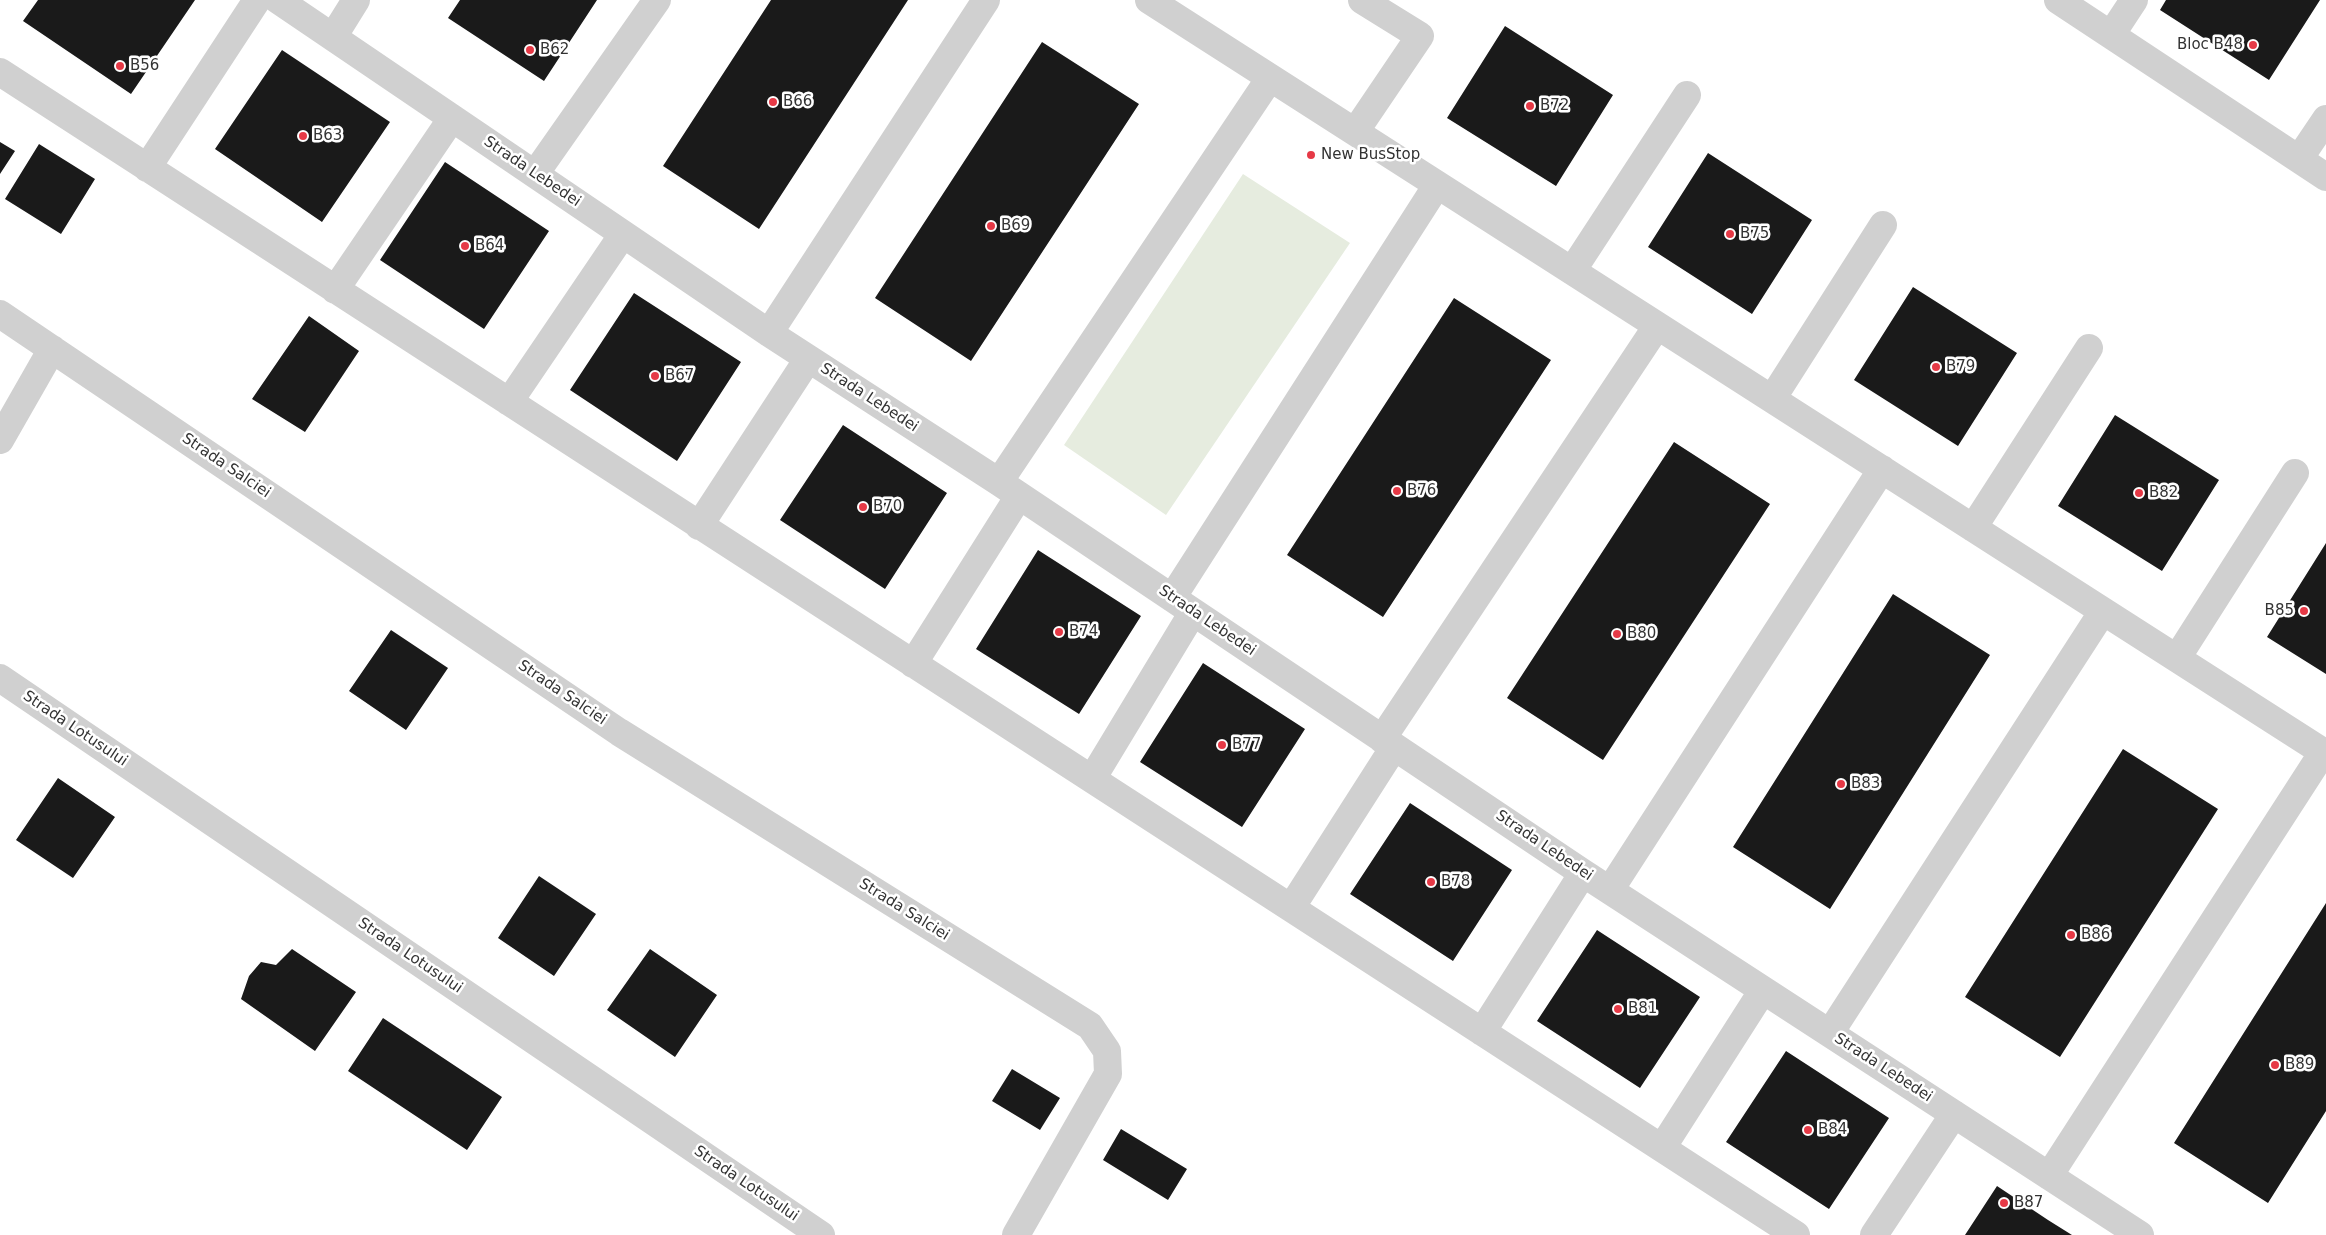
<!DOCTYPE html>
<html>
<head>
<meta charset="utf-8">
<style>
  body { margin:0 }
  canvas { display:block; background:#fff }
</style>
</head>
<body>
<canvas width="2326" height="1235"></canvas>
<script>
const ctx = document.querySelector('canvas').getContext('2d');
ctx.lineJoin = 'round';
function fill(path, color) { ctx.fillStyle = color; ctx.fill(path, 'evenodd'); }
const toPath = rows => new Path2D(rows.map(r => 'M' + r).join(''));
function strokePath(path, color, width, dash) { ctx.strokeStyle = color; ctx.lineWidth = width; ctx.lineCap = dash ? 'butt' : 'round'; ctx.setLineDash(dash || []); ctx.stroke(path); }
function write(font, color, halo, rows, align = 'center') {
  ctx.font = font + ' "DejaVu Sans",sans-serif'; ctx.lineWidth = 5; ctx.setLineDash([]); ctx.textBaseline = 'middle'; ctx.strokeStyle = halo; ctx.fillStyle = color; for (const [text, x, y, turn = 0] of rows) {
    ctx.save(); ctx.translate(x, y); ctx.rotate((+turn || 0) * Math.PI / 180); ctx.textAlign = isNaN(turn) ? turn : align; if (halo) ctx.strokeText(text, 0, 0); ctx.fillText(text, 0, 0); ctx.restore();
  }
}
fill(toPath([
  [1243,174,1350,243,1166,515,1064,445]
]), '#e6ecdf');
fill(toPath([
  [38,0,195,0,131,94,23,21],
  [460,0,597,0,544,81,448,18],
  [771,0,908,0,759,229,663,166],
  [2166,0,2320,0,2269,80,2160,10],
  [1505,26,1613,95,1556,186,1447,118],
  [1042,42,1139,104,971,361,875,298],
  [282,50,390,122,322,222,215,149],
  [0,142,15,151,0,174],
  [39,144,95,179,61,234,5,199],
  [1708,153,1812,220,1752,314,1648,247],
  [445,162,549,231,484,329,380,260],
  [1913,287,2017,353,1958,446,1854,380],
  [634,293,741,362,677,461,570,390],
  [1454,298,1551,360,1383,617,1287,555],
  [309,316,359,351,305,432,252,399],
  [2115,415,2219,480,2162,571,2058,506],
  [843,425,947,493,885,589,780,520],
  [1674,442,1770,504,1603,760,1507,698],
  [2326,543,2326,674,2267,637],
  [1038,550,1141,616,1079,714,976,649],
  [1893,594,1990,655,1830,909,1733,847],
  [391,630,448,668,406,730,349,691],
  [1203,663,1305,729,1242,827,1140,762],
  [2123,749,2218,809,2060,1057,1965,997],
  [58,778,115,817,73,878,16,840],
  [1410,803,1512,870,1453,961,1350,894],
  [539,876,596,914,554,976,498,938],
  [2326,903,2326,1111,2268,1203,2174,1143],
  [1597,930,1700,997,1640,1088,1537,1021],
  [292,949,356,992,315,1051,241,999,249,976,261,962,276,965],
  [650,949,717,995,675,1057,607,1010],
  [383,1018,502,1097,467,1150,348,1071],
  [1786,1051,1889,1118,1829,1209,1726,1142],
  [1012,1069,1060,1098,1040,1130,992,1101],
  [1121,1129,1187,1169,1168,1200,1103,1160],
  [1997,1186,2048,1220,2072,1235,1965,1235]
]), '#1a1a1a');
strokePath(toPath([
  [278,0,769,333,999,482,1583,873,2140,1235],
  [1149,0,2326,754],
  [2058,0,2326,177],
  [2111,35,2134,0],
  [333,37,356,0],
  [0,72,1796,1235],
  [1355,132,1420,36,1362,0],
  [2299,159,2326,119],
  [147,168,257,0],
  [535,174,657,0],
  [1572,271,1687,95],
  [335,290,452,118],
  [0,314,619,732,1090,1026,1107,1051,1108,1074,1016,1235],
  [769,333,986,0],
  [1772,399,1883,225],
  [509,402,623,234],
  [0,440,52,349],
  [999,482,1270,78],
  [699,526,808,359],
  [1973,528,2089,348],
  [1172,598,1437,185],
  [2177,658,2295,473],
  [913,664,1019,496],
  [0,678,821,1235],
  [1382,739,1657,326],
  [1092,779,1193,612],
  [1610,890,1882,469],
  [1291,908,1394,747],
  [1482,1032,1583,873],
  [1830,1033,2103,611],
  [1662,1148,1763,990],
  [2049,1176,2323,752],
  [1874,1235,1954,1114]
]), '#d0d0d0', 28);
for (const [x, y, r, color] of [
  [2253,45,5,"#e63946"],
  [530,50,5,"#e63946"],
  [120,66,5,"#e63946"],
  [773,102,5,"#e63946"],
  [1530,106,5,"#e63946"],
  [303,136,5,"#e63946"],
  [1311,155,5,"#e63946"],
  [991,226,5,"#e63946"],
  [1730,234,5,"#e63946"],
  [465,246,5,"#e63946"],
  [1936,367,5,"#e63946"],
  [655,376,5,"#e63946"],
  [1397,491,5,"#e63946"],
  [2139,493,5,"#e63946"],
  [863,507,5,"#e63946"],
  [2304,611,5,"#e63946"],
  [1059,632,5,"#e63946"],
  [1617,634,5,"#e63946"],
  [1222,745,5,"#e63946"],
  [1841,784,5,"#e63946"],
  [1431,882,5,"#e63946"],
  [2071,935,5,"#e63946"],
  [1618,1009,5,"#e63946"],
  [2275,1065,5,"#e63946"],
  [1808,1130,5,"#e63946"],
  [2004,1203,5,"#e63946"]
]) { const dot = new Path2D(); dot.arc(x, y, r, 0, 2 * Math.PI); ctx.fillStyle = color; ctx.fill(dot); strokePath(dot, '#fff', 2); }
write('15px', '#333', '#fff', [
  ["Bloc B48",2243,45,"right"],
  ["B62",540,50],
  ["B56",130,66],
  ["B66",783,102],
  ["B72",1540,106],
  ["B63",313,136],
  ["New BusStop",1321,155],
  ["B69",1001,226],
  ["B75",1740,234],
  ["B64",475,246],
  ["B79",1946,367],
  ["B67",665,376],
  ["B76",1407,491],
  ["B82",2149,493],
  ["B70",873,507],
  ["B85",2294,611,"right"],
  ["B74",1069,632],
  ["B80",1627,634],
  ["B77",1232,745],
  ["B83",1851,784],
  ["B78",1441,882],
  ["B86",2081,935],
  ["B81",1628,1009],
  ["B89",2285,1065],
  ["B84",1818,1130],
  ["B87",2014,1203]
], 'left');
write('15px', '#333', '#fff', [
  ["Strada Lebedei",532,172,34],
  ["Strada Lebedei",869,398,33],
  ["Strada Salciei",226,466,34],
  ["Strada Lebedei",1207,621,34],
  ["Strada Salciei",562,693,34],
  ["Strada Lotusului",75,729,34],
  ["Strada Lebedei",1544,846,34],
  ["Strada Salciei",904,910,32],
  ["Strada Lotusului",410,956,34],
  ["Strada Lebedei",1883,1068,33],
  ["Strada Lotusului",746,1184,34]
]);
</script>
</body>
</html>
